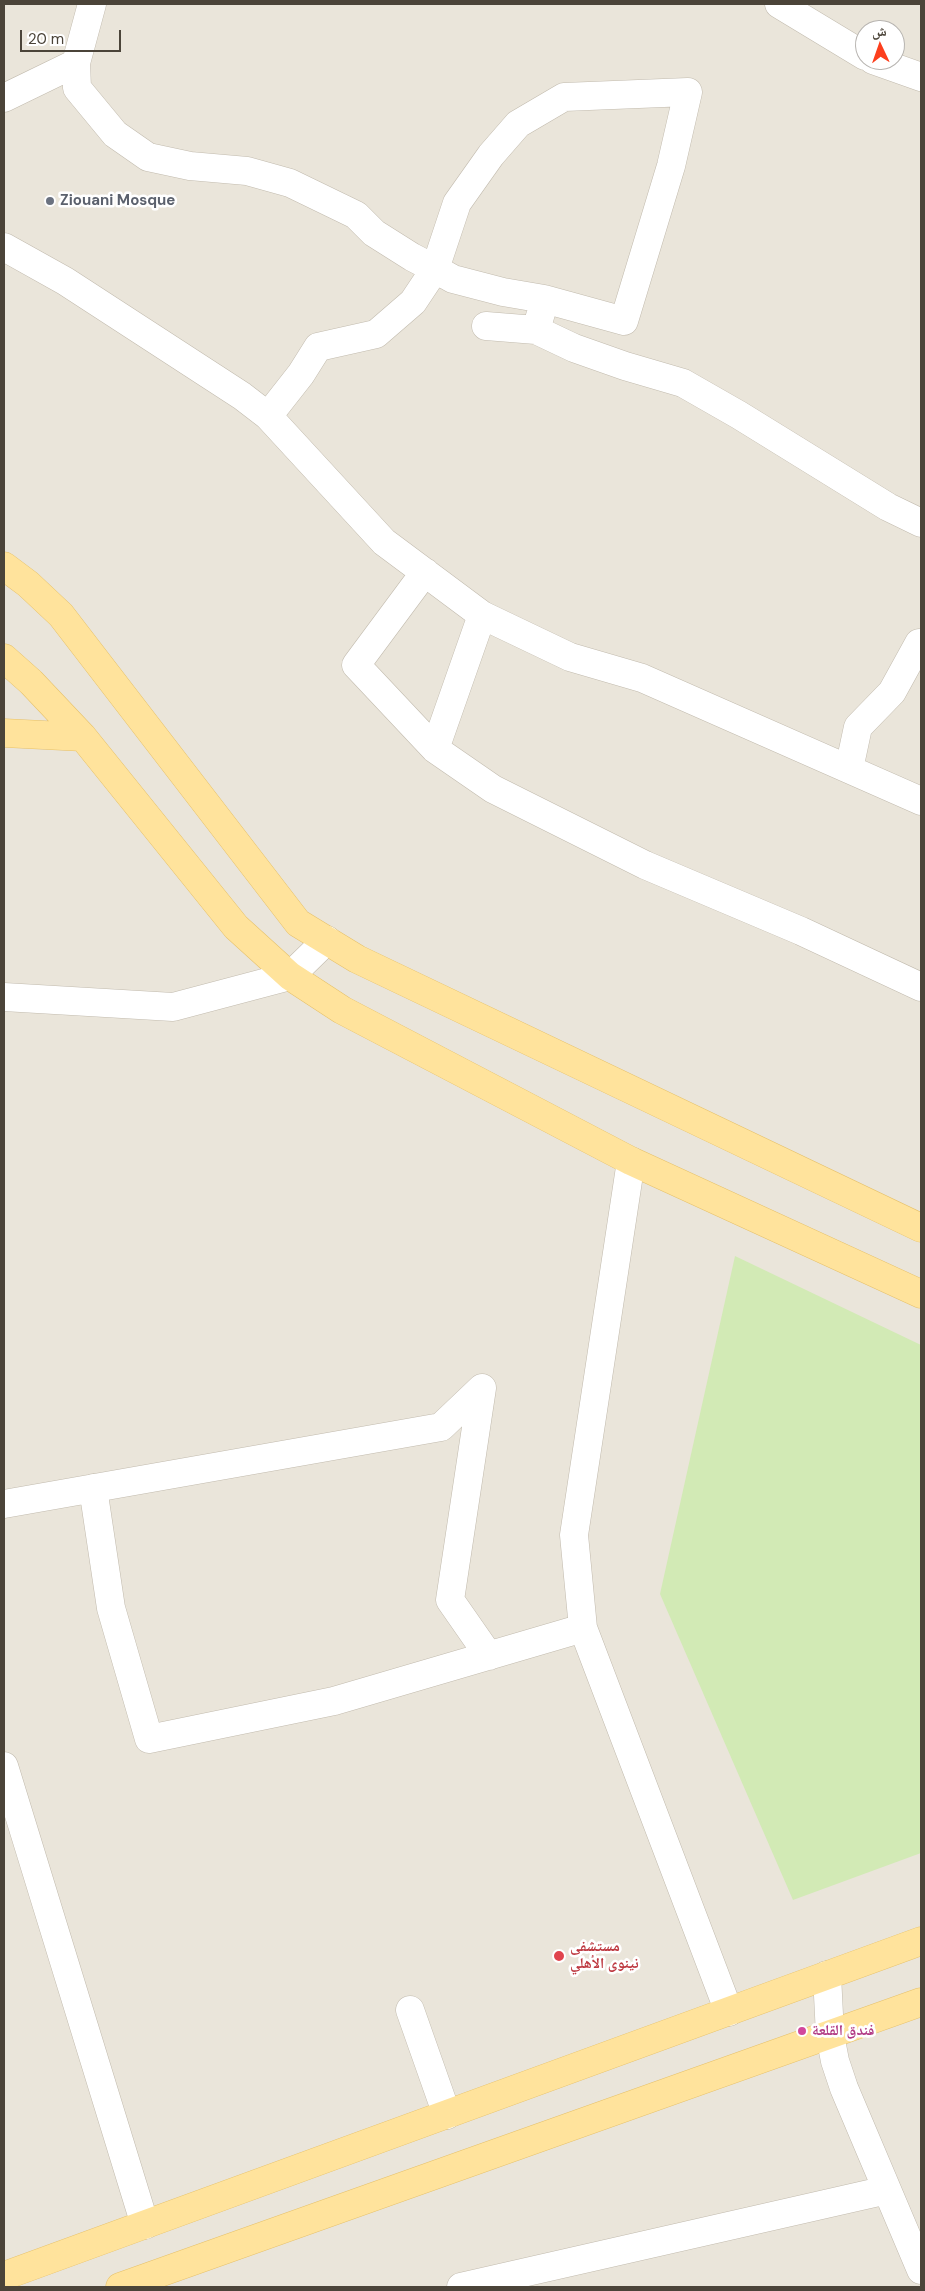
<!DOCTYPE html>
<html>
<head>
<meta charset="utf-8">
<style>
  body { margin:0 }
  #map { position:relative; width:925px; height:2291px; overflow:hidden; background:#f6f3ec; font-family:"DM Sans","Noto Naskh Arabic",sans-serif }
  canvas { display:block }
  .frame { position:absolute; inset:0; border:5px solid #4b4439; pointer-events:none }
  .north { position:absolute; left:855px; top:20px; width:50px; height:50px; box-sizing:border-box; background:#fff; border:1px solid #b7b4b0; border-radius:50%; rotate:357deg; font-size:14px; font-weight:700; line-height:20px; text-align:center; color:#4b4439 }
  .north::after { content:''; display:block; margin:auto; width:18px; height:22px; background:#fc3f1d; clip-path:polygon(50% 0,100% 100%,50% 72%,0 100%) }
  .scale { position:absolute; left:20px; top:30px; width:101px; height:22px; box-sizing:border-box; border:2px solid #4b4439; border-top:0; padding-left:6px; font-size:15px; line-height:18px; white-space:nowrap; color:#4b4439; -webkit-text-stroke:4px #fff; paint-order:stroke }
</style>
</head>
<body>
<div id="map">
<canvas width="925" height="2291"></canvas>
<div class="frame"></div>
<div class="north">ش</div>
<div class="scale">20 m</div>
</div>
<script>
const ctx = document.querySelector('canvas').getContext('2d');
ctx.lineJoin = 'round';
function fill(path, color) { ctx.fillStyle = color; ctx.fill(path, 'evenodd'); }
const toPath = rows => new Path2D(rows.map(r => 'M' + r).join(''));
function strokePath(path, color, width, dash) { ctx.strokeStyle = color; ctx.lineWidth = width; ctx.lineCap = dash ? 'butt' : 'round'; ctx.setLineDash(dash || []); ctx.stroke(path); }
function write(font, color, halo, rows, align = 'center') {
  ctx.font = font + ' "DM Sans","Noto Naskh Arabic",sans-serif'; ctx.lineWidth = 5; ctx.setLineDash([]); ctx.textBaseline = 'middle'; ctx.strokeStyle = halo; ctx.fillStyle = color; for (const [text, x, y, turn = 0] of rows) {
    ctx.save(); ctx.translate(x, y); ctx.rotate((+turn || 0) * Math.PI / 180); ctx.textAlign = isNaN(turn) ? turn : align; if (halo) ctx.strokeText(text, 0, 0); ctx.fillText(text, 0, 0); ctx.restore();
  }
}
fill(toPath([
  [4,4,921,4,921,2287,4,2287],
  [865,30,895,30,895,60,865,60]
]), '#eae5da');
fill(toPath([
  [735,1256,921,1345,921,1853,793,1900,660,1594]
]), '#d2eab5');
const minor = toPath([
  [92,4,76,63,77,88,115,134,148,157,190,166,247,171,290,183,356,215,374,233,412,257,435,269,453,279,503,292,544,299,624,321,671,166,688,92,564,97,518,124,491,155,457,203,435,269,413,302,376,334,318,347,301,374,268,416],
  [779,4,865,56],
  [873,60,921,77],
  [4,98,76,63],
  [4,247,65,281,242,396,268,416,384,542,482,615,570,657,642,678,921,801],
  [486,326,536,330,541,313],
  [536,330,574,348,625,366,683,383,739,415,888,507,921,523],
  [425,572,356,665,435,749,493,789,645,865,801,931,921,987],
  [435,749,482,615],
  [849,769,858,727,892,692,919,643,921,644],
  [4,997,173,1007,290,976,327,940],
  [631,1161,574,1535,583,1628,729,2012],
  [93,1488,111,1608,149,1739,334,1701,583,1628],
  [4,1504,441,1427,482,1388,450,1600,489,1656],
  [4,1766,145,2225],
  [827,1975,830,2035,835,2061,844,2088,921,2270],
  [410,2010,447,2115],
  [461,2287,887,2190]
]);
const major = toPath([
  [4,566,28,584,61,615,298,923,357,959,921,1228],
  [4,658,31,682,83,737,236,927,290,976,342,1010,631,1161,921,1294],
  [4,733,83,737],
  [4,2276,921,1941],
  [120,2287,921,2002]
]);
strokePath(minor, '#c2bbae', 29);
strokePath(major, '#e6c16a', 29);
strokePath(minor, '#fff', 28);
strokePath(major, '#ffe39c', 28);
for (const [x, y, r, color] of [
  [50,201,5,"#6b7280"],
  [559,1956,6,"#e0444e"],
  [802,2031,5,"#d1479c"]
]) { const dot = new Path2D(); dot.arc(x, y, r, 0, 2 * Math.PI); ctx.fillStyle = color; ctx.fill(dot); strokePath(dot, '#fff', 2); }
write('bold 15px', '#5b616d', '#fff', [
  ["Ziouani Mosque",60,201]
], 'left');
write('bold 15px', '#be3a42', '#fff', [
  ["مستشفى",570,1947],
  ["نينوى الأهلي",570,1964]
], 'left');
write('bold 15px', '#b23c85', '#fff', [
  ["فندق القلعة",812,2031]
], 'left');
</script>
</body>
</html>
